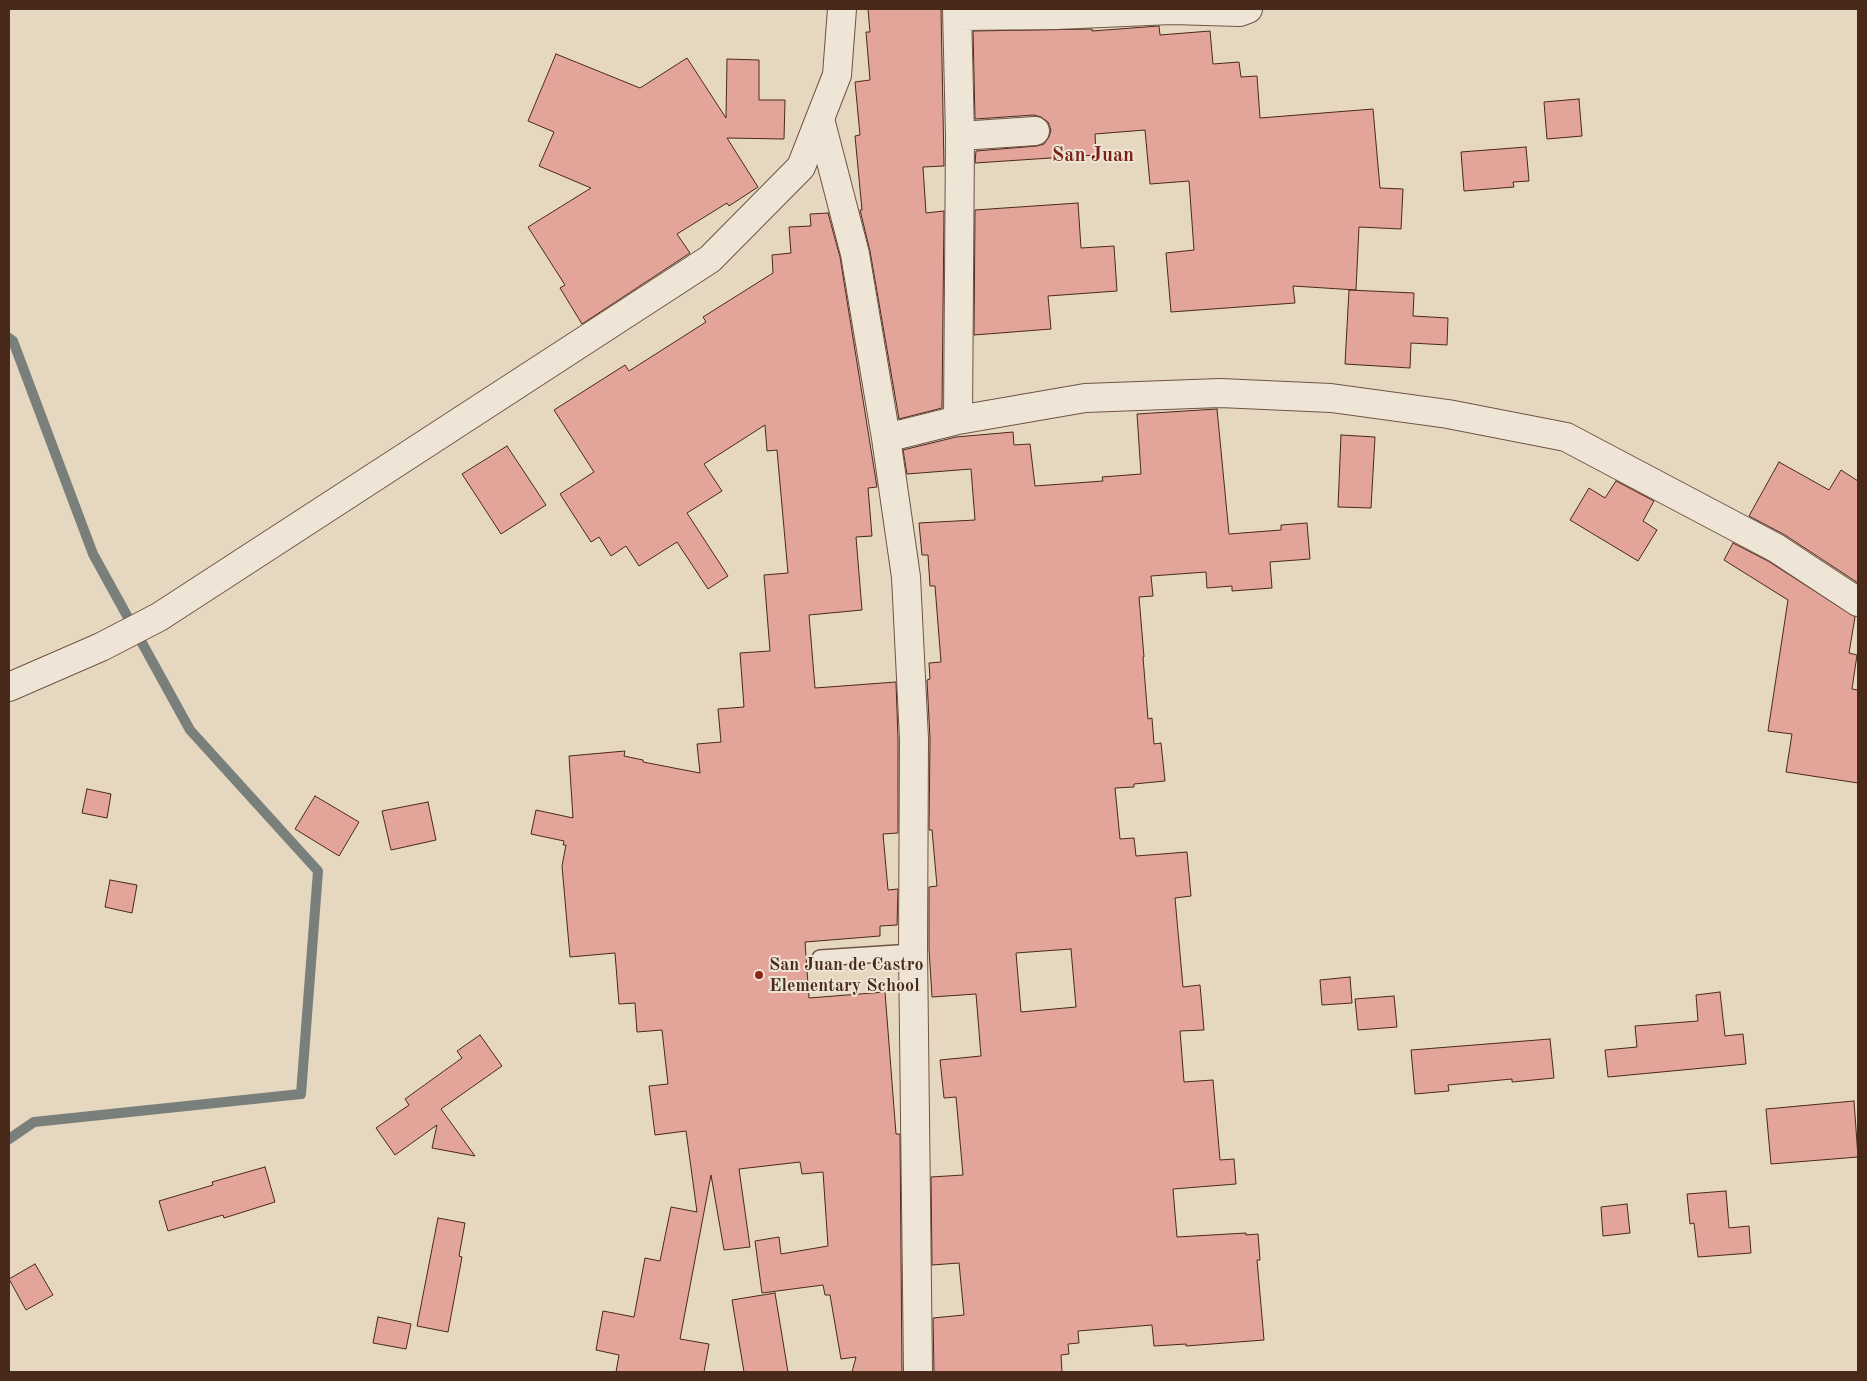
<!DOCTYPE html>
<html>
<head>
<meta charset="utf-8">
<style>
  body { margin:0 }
  #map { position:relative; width:1867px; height:1381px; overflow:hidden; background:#e6d7c0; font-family:"Old Standard TT",serif }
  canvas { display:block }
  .frame { position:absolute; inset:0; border:10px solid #49291a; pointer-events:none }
</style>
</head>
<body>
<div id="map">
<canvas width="1867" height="1381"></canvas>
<div class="frame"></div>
</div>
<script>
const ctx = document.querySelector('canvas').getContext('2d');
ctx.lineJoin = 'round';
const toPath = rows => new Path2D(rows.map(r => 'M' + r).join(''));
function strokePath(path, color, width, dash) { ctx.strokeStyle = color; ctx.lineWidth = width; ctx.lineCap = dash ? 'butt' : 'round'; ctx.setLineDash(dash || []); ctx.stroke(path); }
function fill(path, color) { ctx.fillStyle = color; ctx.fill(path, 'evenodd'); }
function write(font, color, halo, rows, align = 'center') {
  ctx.font = font + ' "Old Standard TT",serif'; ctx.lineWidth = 4; ctx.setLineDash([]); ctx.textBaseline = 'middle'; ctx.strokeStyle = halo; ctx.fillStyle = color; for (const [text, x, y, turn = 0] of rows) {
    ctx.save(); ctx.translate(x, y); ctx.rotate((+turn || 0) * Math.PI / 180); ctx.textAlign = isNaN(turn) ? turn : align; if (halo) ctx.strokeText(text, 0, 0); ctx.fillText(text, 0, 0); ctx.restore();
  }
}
strokePath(toPath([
  [9,338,13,341,93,554,190,730,318,871,301,1094,34,1122,9,1139]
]), '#797f7a', 10);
const building = toPath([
  [868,9,941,9,944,166,923,167,926,213,944,211,942,408,899,419,870,251,860,210,862,210,855,136,860,135,855,82,870,80,866,32,870,32,868,9],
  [1159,26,1160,35,1210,31,1213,64,1239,62,1241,77,1257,76,1260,118,1373,109,1380,188,1403,189,1401,229,1359,227,1356,290,1293,286,1295,303,1171,312,1166,253,1194,250,1189,181,1150,184,1145,130,1095,134,1096,155,975,163,976,151,1037,146,1044,144,1049,137,1051,130,1048,122,1041,117,1034,115,975,119,973,31,1092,29,1092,31,1159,26],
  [556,54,640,88,687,58,726,118,727,59,759,60,759,100,785,100,784,139,727,138,758,187,729,206,727,203,677,234,690,253,582,324,560,288,565,285,528,227,591,188,539,166,554,132,528,121,556,54],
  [1579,99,1582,136,1547,139,1544,102,1579,99],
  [1526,147,1529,181,1513,182,1514,187,1464,191,1461,152,1526,147],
  [1078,203,1081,248,1114,246,1117,291,1048,296,1051,329,974,335,975,210,1078,203],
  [828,213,840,257,877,487,868,488,872,536,856,537,862,610,809,615,815,688,896,682,898,739,898,833,883,834,888,890,898,889,897,925,880,926,880,936,805,942,809,998,885,992,896,1134,900,1134,902,1372,852,1372,856,1357,841,1359,830,1295,825,1295,823,1285,762,1293,755,1241,779,1237,781,1254,828,1246,823,1172,802,1174,800,1162,739,1169,750,1247,724,1250,711,1175,680,1339,709,1344,704,1372,616,1372,619,1355,596,1350,603,1311,634,1317,645,1258,660,1261,671,1207,697,1212,686,1131,655,1135,649,1086,668,1084,662,1030,637,1032,635,1003,619,1004,615,953,570,957,562,866,566,845,563,845,564,841,531,834,536,810,573,818,569,756,625,751,624,756,643,760,643,762,700,773,697,744,721,742,718,709,744,707,740,653,770,651,764,575,788,573,777,450,767,451,765,425,704,464,722,491,687,513,728,576,708,589,677,542,639,566,626,546,611,556,599,537,591,542,560,494,594,472,554,410,625,365,629,371,706,322,703,317,773,273,772,255,791,253,789,227,811,226,810,214,828,213],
  [1349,290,1414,293,1413,316,1448,318,1447,345,1411,343,1410,368,1345,364,1349,290],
  [1217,409,1229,534,1281,530,1281,525,1307,523,1310,559,1270,562,1272,588,1232,591,1232,586,1207,588,1206,572,1151,576,1153,596,1139,597,1144,657,1143,657,1148,719,1152,718,1154,744,1161,743,1165,781,1134,784,1134,787,1115,788,1120,839,1134,838,1136,856,1187,852,1191,896,1175,898,1183,987,1200,985,1204,1030,1180,1031,1184,1082,1213,1080,1220,1160,1234,1159,1236,1184,1173,1189,1177,1237,1246,1233,1246,1235,1258,1234,1260,1260,1257,1260,1264,1340,1186,1346,1186,1344,1154,1346,1152,1325,1078,1331,1079,1343,1068,1344,1069,1354,1061,1355,1062,1372,934,1372,933,1318,964,1315,959,1263,932,1265,931,1177,963,1175,956,1097,944,1098,940,1060,981,1056,976,994,932,997,929,949,929,887,937,886,932,830,929,830,930,739,927,680,930,679,929,663,941,662,935,586,930,586,928,555,922,555,919,523,975,520,971,469,907,474,903,450,956,437,1013,432,1014,445,1030,444,1035,486,1103,481,1102,477,1141,474,1137,414,1217,409],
  [1071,949,1076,1007,1021,1012,1016,953,1071,949],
  [1341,435,1375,437,1371,508,1338,507,1341,435],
  [507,446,546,505,501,534,462,474,507,446],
  [1779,462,1829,490,1841,470,1858,481,1858,583,1785,535,1749,516,1779,462],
  [1616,481,1654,501,1643,521,1657,530,1638,561,1570,520,1589,488,1605,498,1616,481],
  [1733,543,1768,561,1855,617,1849,653,1857,655,1852,689,1858,690,1858,783,1786,772,1792,734,1768,731,1788,600,1724,560,1733,543],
  [87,789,111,794,107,818,82,813,87,789],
  [315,796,359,822,339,856,295,829,315,796],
  [428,802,436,840,391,850,382,811,428,802],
  [110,880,137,885,132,913,105,907,110,880],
  [1350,977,1352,1003,1322,1005,1320,980,1350,977],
  [1720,992,1725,1036,1743,1034,1746,1064,1608,1077,1605,1050,1637,1047,1635,1026,1698,1021,1696,995,1720,992],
  [1394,996,1397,1027,1358,1030,1355,999,1394,996],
  [480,1035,502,1066,441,1109,475,1156,432,1148,437,1125,395,1155,376,1128,409,1105,405,1099,462,1058,457,1051,480,1035],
  [1550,1039,1554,1078,1512,1082,1512,1079,1448,1085,1449,1091,1415,1094,1411,1050,1550,1039],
  [1854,1101,1858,1157,1771,1164,1766,1109,1854,1101],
  [265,1167,275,1202,224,1218,223,1215,168,1231,159,1201,213,1185,212,1182,265,1167],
  [1726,1191,1729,1228,1749,1226,1751,1253,1698,1257,1694,1223,1690,1224,1687,1194,1726,1191],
  [1627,1204,1630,1233,1603,1236,1601,1207,1627,1204],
  [438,1218,465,1223,459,1256,462,1257,448,1332,417,1326,438,1218],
  [35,1264,53,1295,26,1310,9,1279,35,1264],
  [775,1293,788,1372,744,1372,732,1300,775,1293],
  [378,1317,411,1324,406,1349,373,1343,378,1317]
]);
fill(building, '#e3a49a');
strokePath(building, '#49291a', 1);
const service = toPath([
  [820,958,913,952]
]);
const minor = toPath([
  [957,9,960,136,958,420],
  [958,16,1056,15,1172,10,1240,12,1248,9],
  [820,119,855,254,886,438,906,577,914,739,913,948,918,1372],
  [960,136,1035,131],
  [886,438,958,420,1085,398,1220,393,1331,398,1448,414,1566,437,1776,548,1858,602]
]);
const tertiary = toPath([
  [9,687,101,647,159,617,710,259,801,167,837,75,842,9]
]);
strokePath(service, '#705444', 18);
strokePath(minor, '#705444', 30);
strokePath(tertiary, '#705444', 30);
strokePath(service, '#efe5d6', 15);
strokePath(minor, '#efe5d6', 28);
strokePath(tertiary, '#efe5d6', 28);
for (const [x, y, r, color] of [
  [759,975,5,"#8f2418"]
]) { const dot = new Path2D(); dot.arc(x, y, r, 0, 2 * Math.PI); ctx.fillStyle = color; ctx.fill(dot); strokePath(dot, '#efe5d6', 2); }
write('bold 18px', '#49291a', '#efe5d6', [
  ["San Juan de Castro",769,965],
  ["Elementary School",769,986]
], 'left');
write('bold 20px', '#7a1f14', '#efe5d6', [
  ["San Juan",1093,156]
]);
</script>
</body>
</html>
